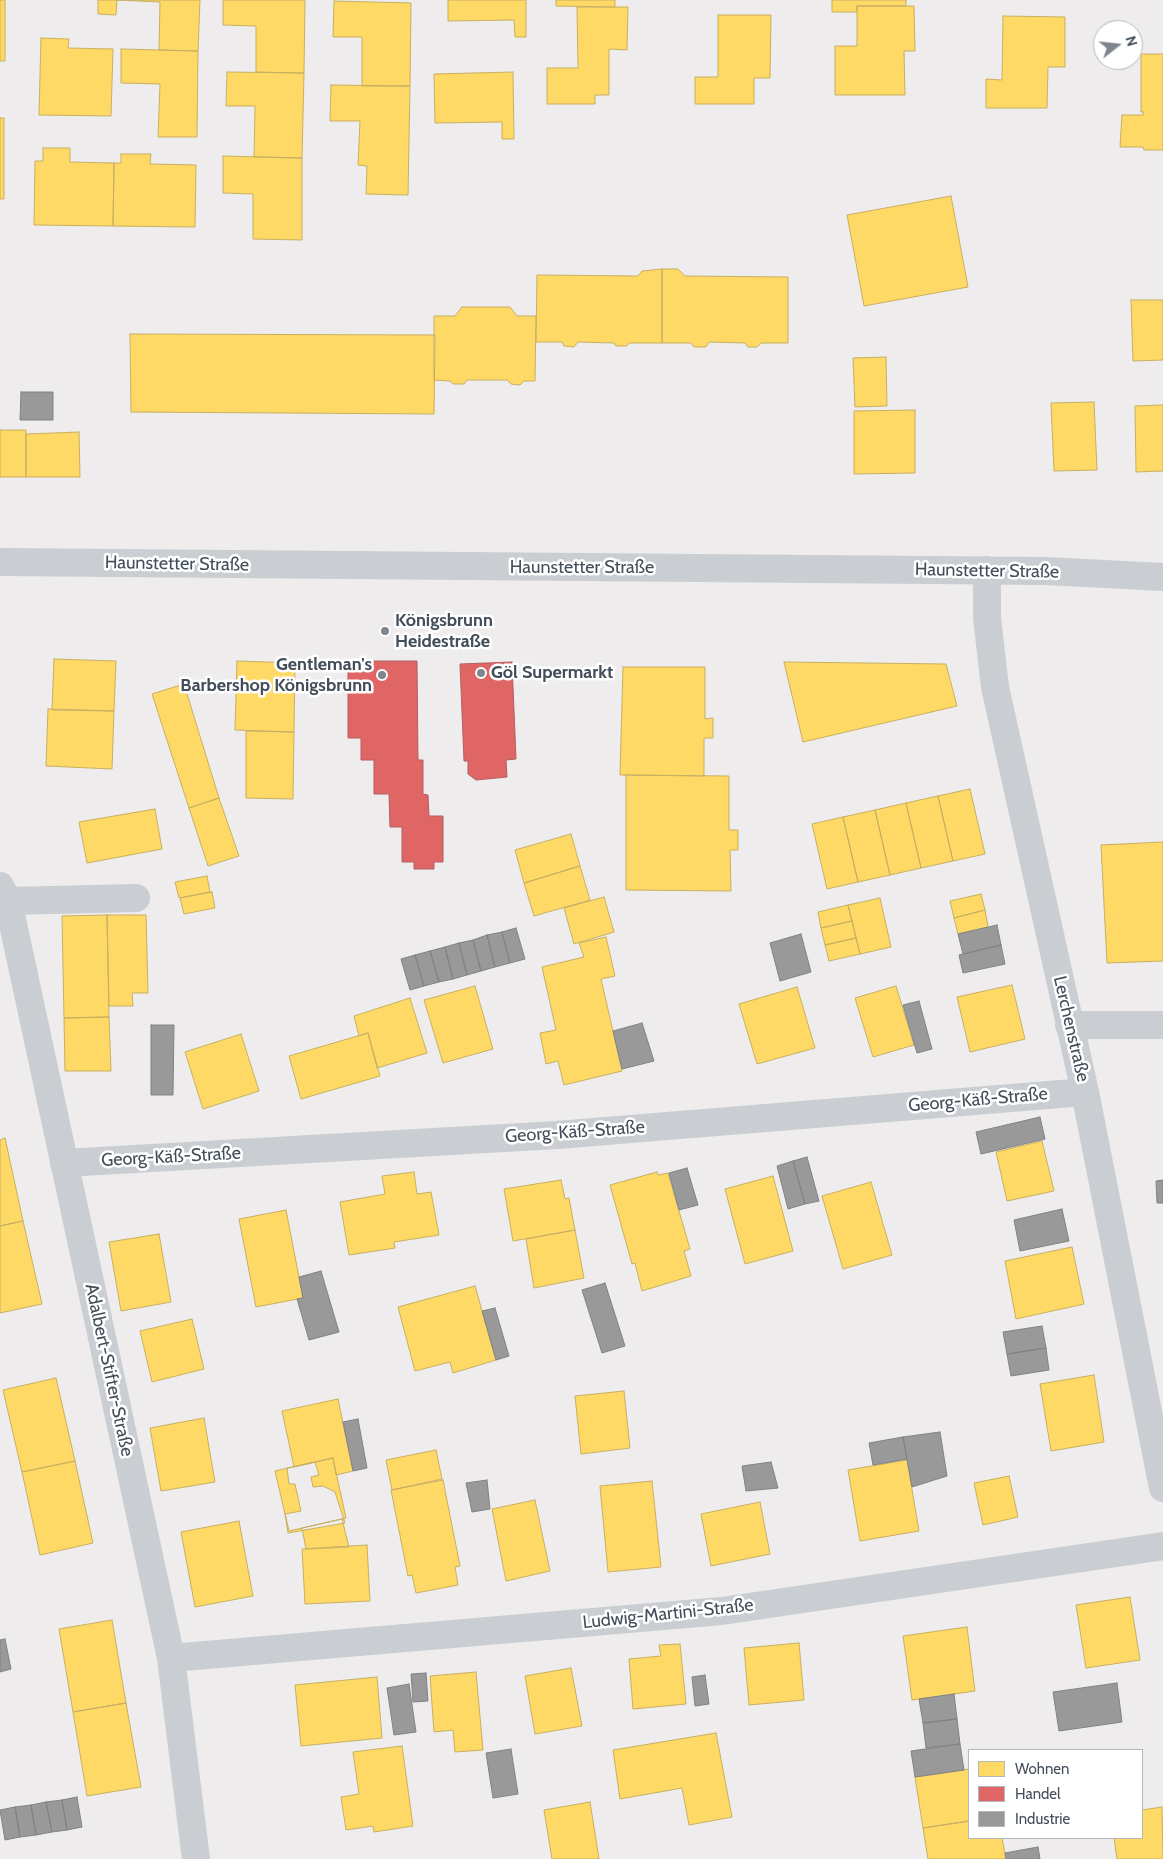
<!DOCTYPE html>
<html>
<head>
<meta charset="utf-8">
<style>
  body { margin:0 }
  #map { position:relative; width:1163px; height:1859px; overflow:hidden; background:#eeecec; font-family:Cabin,sans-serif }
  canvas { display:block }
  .legend { position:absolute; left:968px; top:1749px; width:175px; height:90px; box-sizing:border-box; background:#fff; border:1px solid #b4b8bd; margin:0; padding:6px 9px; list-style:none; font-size:15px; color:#434e5a }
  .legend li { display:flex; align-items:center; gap:10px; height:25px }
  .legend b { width:25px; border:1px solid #b4b8bd }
  .north { position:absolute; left:1093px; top:20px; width:50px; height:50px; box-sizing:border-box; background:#fff; border:1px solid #b4b8bd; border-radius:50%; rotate:74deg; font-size:14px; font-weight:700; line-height:20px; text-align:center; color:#434e5a }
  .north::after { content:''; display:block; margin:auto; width:18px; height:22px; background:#7f858d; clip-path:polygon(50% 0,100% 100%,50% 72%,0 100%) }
</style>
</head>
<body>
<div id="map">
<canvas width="1163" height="1859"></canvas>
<ul class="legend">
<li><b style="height:14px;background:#ffd966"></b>Wohnen</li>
<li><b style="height:14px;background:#e06666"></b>Handel</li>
<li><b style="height:14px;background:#999"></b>Industrie</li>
</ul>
<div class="north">N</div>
</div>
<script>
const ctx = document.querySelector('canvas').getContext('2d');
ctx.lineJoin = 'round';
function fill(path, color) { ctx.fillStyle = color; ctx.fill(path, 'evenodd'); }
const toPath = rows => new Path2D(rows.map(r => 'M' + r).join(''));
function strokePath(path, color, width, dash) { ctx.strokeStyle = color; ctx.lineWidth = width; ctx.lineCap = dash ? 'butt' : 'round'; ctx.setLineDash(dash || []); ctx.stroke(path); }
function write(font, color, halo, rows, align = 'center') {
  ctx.font = font + ' Cabin,sans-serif'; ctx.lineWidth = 5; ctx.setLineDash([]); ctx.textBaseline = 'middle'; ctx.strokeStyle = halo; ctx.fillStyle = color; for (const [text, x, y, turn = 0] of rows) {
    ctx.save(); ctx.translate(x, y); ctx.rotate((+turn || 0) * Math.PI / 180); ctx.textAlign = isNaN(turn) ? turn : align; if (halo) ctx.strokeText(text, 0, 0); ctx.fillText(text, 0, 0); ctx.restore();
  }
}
const homes = toPath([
  [0,0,5,0,5,61,0,61,0,0],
  [98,0,117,0,116,15,98,14,98,0],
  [117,0,200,0,198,51,159,50,160,2,117,0],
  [223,0,305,0,304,73,256,72,256,26,223,25,223,0],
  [448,0,526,0,526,37,515,37,514,20,448,21,448,0],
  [556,0,615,0,615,7,556,6,556,0],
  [832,0,906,0,906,6,857,6,857,12,832,12,832,0],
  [334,1,411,3,410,86,362,86,362,37,333,37,334,1],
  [857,6,914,6,915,51,904,51,905,95,835,95,835,46,857,46,857,6],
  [577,7,628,7,627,50,609,49,609,95,595,95,595,104,547,104,547,68,578,68,577,7],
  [718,15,771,15,770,78,754,78,754,104,695,104,695,77,718,77,718,15],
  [1003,16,1065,17,1065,67,1048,67,1047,108,986,108,986,79,1002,80,1003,16],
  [41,38,69,39,68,48,113,49,111,116,39,115,41,38],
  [121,49,198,51,197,137,158,137,160,84,121,83,121,49],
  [1141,54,1163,54,1163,150,1144,150,1143,147,1120,147,1122,115,1143,115,1144,112,1141,112,1141,54],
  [227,72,304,73,302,158,254,157,255,106,226,106,227,72],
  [513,72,514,139,502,139,502,122,435,123,434,74,513,72],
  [331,85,410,86,408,195,366,194,367,166,358,165,360,121,330,121,331,85],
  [0,118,4,118,4,199,0,199,0,118],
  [43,148,70,148,70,162,114,163,113,226,34,225,35,161,43,161,43,148],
  [121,154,151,154,150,164,196,165,195,227,113,226,114,163,121,163,121,154],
  [223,156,302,158,302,240,253,239,253,194,223,193,223,156],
  [951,196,968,287,864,306,847,215,951,196],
  [662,269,662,343,630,343,626,346,616,346,614,343,578,342,574,347,564,346,562,342,536,342,537,275,638,276,642,271,662,269],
  [662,269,678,269,685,276,788,277,788,343,761,343,757,347,748,347,745,343,709,342,706,347,694,347,691,343,662,343,662,269],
  [1131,300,1163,300,1163,360,1133,361,1131,300],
  [462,307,510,307,517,316,536,316,535,381,524,381,520,385,511,384,507,380,467,380,464,384,453,384,450,381,434,380,434,316,455,316,462,307],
  [130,334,435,335,434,414,131,412,130,334],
  [886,357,887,406,855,407,853,358,886,357],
  [1094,402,1097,470,1054,471,1051,403,1094,402],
  [1163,405,1163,471,1136,472,1135,406,1163,405],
  [915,410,915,473,854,474,854,411,915,410],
  [0,430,26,430,26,477,0,477,0,430],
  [79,432,80,477,26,477,26,434,79,432],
  [54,659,116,661,114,711,52,710,54,659],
  [237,661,295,663,294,732,235,730,237,661],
  [784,662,946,664,957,706,803,742,784,662],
  [623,667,705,667,705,719,713,718,713,738,704,738,704,776,620,775,623,667],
  [184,684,219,798,189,808,152,694,184,684],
  [48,709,114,711,112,769,46,766,48,709],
  [246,731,294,732,293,799,246,798,246,731],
  [626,775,729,776,729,830,738,830,738,850,730,850,731,891,626,890,626,775],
  [970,789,985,854,953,861,938,796,970,789],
  [938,796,953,861,921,868,906,803,938,796],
  [219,798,239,856,208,866,189,808,219,798],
  [906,803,921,868,890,875,875,810,906,803],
  [155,809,162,849,87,863,79,822,155,809],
  [875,810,890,875,858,882,843,817,875,810],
  [843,817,858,882,827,889,812,824,843,817],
  [571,834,580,866,524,883,515,850,571,834],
  [1163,842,1163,961,1107,963,1101,845,1163,842],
  [580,866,590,900,534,916,524,883,580,866],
  [207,876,210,892,179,898,175,882,207,876],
  [212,892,215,908,184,914,180,898,212,892],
  [981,894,985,910,954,918,950,901,981,894],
  [604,897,614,932,574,944,564,908,604,897],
  [880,898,891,947,860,954,848,905,880,898],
  [848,905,852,921,821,928,818,912,848,905],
  [985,910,988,927,958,934,954,918,985,910],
  [107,915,109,1017,64,1018,62,916,107,915],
  [107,915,146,915,148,993,132,993,133,1006,109,1006,107,915],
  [852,921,856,938,825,945,821,928,852,921],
  [606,937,615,976,601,979,622,1071,564,1085,558,1061,546,1064,540,1033,556,1030,542,967,584,957,579,943,606,937],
  [856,938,860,954,829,961,825,945,856,938],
  [1012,985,1025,1039,970,1052,957,997,1012,985],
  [475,986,493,1049,443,1063,424,1000,475,986],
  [896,986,914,1045,873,1057,855,998,896,986],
  [797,987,815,1048,757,1064,739,1004,797,987],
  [410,998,427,1053,377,1068,368,1033,359,1036,354,1016,410,998],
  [109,1017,111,1071,65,1071,64,1018,109,1017],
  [368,1033,380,1076,301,1099,289,1056,368,1033],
  [241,1034,259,1091,203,1109,185,1052,241,1034],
  [5,1138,23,1221,0,1226,0,1140,5,1138],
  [1042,1141,1054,1191,1007,1201,996,1152,1042,1141],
  [414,1172,417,1194,431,1192,439,1235,394,1242,395,1248,349,1255,340,1202,385,1194,382,1176,414,1172],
  [657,1172,658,1175,668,1173,690,1249,684,1251,691,1276,642,1291,635,1263,632,1264,610,1185,657,1172],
  [773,1176,793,1251,745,1264,725,1189,773,1176],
  [561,1180,565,1199,569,1198,575,1230,513,1241,504,1189,561,1180],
  [871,1182,892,1255,843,1269,822,1196,871,1182],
  [286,1210,303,1298,256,1307,239,1219,286,1210],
  [23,1221,42,1304,0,1313,0,1226,23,1221],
  [575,1230,584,1278,534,1288,526,1239,575,1230],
  [159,1234,171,1302,121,1311,109,1242,159,1234],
  [1072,1247,1084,1304,1016,1319,1005,1261,1072,1247],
  [475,1286,496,1360,453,1373,450,1362,415,1371,398,1307,475,1286],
  [192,1319,204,1369,152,1382,140,1331,192,1319],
  [1094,1375,1104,1442,1051,1451,1040,1384,1094,1375],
  [56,1378,75,1461,22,1472,3,1390,56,1378],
  [624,1391,630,1448,581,1454,575,1396,624,1391],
  [338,1399,353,1471,336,1475,333,1458,294,1467,282,1411,338,1399],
  [204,1418,215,1482,161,1491,150,1428,204,1418],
  [436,1450,442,1479,392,1490,386,1460,436,1450],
  [333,1458,346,1518,289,1531,275,1471,333,1458],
  [907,1460,919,1531,860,1541,848,1470,907,1460],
  [75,1461,93,1543,40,1555,22,1472,75,1461],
  [315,1462,319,1475,311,1477,313,1487,323,1486,335,1492,345,1523,288,1533,285,1514,301,1511,295,1484,289,1484,287,1468,315,1462],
  [1009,1476,1018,1517,983,1525,974,1483,1009,1476],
  [443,1480,460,1566,455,1567,458,1585,416,1593,412,1575,408,1576,391,1490,443,1480],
  [652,1481,661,1567,608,1572,600,1486,652,1481],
  [535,1500,550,1571,506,1581,492,1509,535,1500],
  [760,1502,770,1554,711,1566,701,1514,760,1502],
  [342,1519,349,1547,306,1549,302,1528,342,1519],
  [239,1521,253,1596,195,1607,181,1532,239,1521],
  [367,1545,370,1601,305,1604,302,1549,367,1545],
  [1130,1597,1140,1660,1086,1668,1076,1605,1130,1597],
  [112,1620,126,1703,73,1712,59,1629,112,1620],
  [967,1627,975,1691,912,1700,903,1636,967,1627],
  [799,1643,804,1700,749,1705,744,1648,799,1643],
  [680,1644,686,1704,633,1709,629,1659,661,1656,659,1645,680,1644],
  [571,1668,582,1726,535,1734,525,1676,571,1668],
  [476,1672,483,1750,455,1752,453,1730,434,1732,430,1676,476,1672],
  [377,1677,382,1738,301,1746,295,1685,377,1677],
  [126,1703,141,1787,87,1796,73,1712,126,1703],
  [716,1733,732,1817,689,1825,682,1788,620,1799,613,1750,716,1733],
  [402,1746,413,1826,374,1832,373,1826,346,1830,341,1797,359,1794,353,1752,402,1746],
  [969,1769,969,1821,923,1828,915,1777,969,1769],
  [590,1802,599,1859,552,1859,544,1810,590,1802],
  [1162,1807,1163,1859,1117,1859,1114,1838,1142,1838,1142,1810,1162,1807],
  [969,1821,969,1838,1002,1838,1006,1859,928,1859,923,1828,969,1821]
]);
fill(homes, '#ffd966');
strokePath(homes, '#c7af62', 1);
const shops = toPath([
  [348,661,417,661,418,760,423,760,423,794,428,795,429,816,443,816,443,862,434,862,434,869,414,869,414,862,402,862,402,827,390,827,389,794,374,794,374,760,361,760,361,738,348,738,348,661],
  [512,662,516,759,506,760,507,777,476,780,468,774,468,761,464,761,460,664,512,662]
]);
fill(shops, '#e06666');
strokePath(shops, '#b15f62', 1);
const industry = toPath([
  [21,392,53,392,53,420,20,420,21,392],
  [997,925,1001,945,963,954,958,934,997,925],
  [516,928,525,959,510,963,502,932,516,928],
  [502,932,510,963,495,967,487,935,502,932],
  [801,934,811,972,780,981,770,943,801,934],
  [487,935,495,967,481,971,473,940,487,935],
  [473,940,481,971,467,975,459,943,473,940],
  [459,943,467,975,453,979,445,947,459,943],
  [1001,945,1005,964,963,973,959,955,1001,945],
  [445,947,453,979,439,982,430,951,445,947],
  [430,951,439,982,424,986,415,955,430,951],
  [415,955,424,986,410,990,401,959,415,955],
  [919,1001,932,1049,917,1053,903,1005,919,1001],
  [642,1023,654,1061,622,1069,613,1031,642,1023],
  [151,1025,174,1025,173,1095,151,1095,151,1025],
  [1040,1117,1045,1139,981,1154,976,1132,1040,1117],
  [807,1157,819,1201,805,1204,793,1161,807,1157],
  [793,1161,805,1204,788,1209,777,1166,793,1161],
  [687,1168,698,1205,679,1210,669,1173,687,1168],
  [1163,1180,1163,1203,1157,1203,1156,1181,1163,1180],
  [1062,1209,1069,1241,1020,1251,1014,1220,1062,1209],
  [321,1271,339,1332,309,1340,297,1299,303,1298,299,1277,321,1271],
  [605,1283,625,1346,602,1353,582,1290,605,1283],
  [495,1308,509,1356,496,1360,482,1311,495,1308],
  [1042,1326,1046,1348,1007,1354,1003,1332,1042,1326],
  [1046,1348,1049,1370,1011,1376,1007,1354,1046,1348],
  [358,1419,367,1468,353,1471,343,1422,358,1419],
  [940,1432,947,1476,912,1487,903,1437,940,1432],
  [903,1437,907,1459,873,1465,869,1443,903,1437],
  [771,1462,778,1488,746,1491,742,1466,771,1462],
  [487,1480,490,1509,472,1512,466,1483,487,1480],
  [5,1639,11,1669,0,1672,0,1640,5,1639],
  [426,1673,428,1701,413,1702,411,1674,426,1673],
  [705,1675,709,1704,695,1706,692,1677,705,1675],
  [1117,1683,1122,1722,1059,1731,1053,1692,1117,1683],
  [409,1684,416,1732,394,1735,387,1688,409,1684],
  [954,1694,957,1719,923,1723,919,1699,954,1694],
  [957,1719,960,1744,926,1748,923,1723,957,1719],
  [960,1744,964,1770,915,1777,911,1751,960,1744],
  [511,1749,518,1794,493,1798,486,1753,511,1749],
  [77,1797,82,1827,67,1830,62,1800,77,1797],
  [62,1800,67,1830,52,1832,46,1802,62,1800],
  [46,1802,52,1832,36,1835,31,1805,46,1802],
  [31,1805,36,1835,20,1837,15,1807,31,1805],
  [15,1807,20,1837,5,1840,0,1810,15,1807],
  [1038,1847,1040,1859,1006,1859,1005,1853,1038,1847]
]);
fill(industry, '#999');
strokePath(industry, '#7f8286', 1);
strokePath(toPath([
  [0,562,1046,571,1163,577],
  [987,570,987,618,995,687,1085,1092,1163,1488],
  [0,886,8,901,171,1658,196,1859],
  [8,901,136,898],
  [1069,1025,1163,1025],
  [64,1163,557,1135,1085,1092],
  [171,1658,722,1611,1163,1546]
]), '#cacdd1', 28);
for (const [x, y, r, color] of [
  [385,631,5,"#7f858d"],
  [481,673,5,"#7f858d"],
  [382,675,5,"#7f858d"]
]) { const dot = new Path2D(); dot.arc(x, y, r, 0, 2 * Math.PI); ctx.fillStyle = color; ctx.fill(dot); strokePath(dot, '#fff', 2); }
write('18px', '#434e5a', '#fff', [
  ["Haunstetter Straße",177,564,1],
  ["Haunstetter Straße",582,568],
  ["Haunstetter Straße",987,571,1],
  ["Lerchenstraße",1071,1029,77],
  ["Georg-Käß-Straße",978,1100,-5],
  ["Georg-Käß-Straße",575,1132,-4],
  ["Georg-Käß-Straße",171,1157,-3],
  ["Adalbert-Stifter-Straße",109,1370,78],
  ["Ludwig-Martini-Straße",668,1614,-6]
]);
write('bold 18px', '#434e5a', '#fff', [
  ["Königsbrunn",395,621],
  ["Heidestraße",395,642],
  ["Gentleman's",372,665,"right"],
  ["Barbershop Königsbrunn",372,686,"right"],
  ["Göl Supermarkt",491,673]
], 'left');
</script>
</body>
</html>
